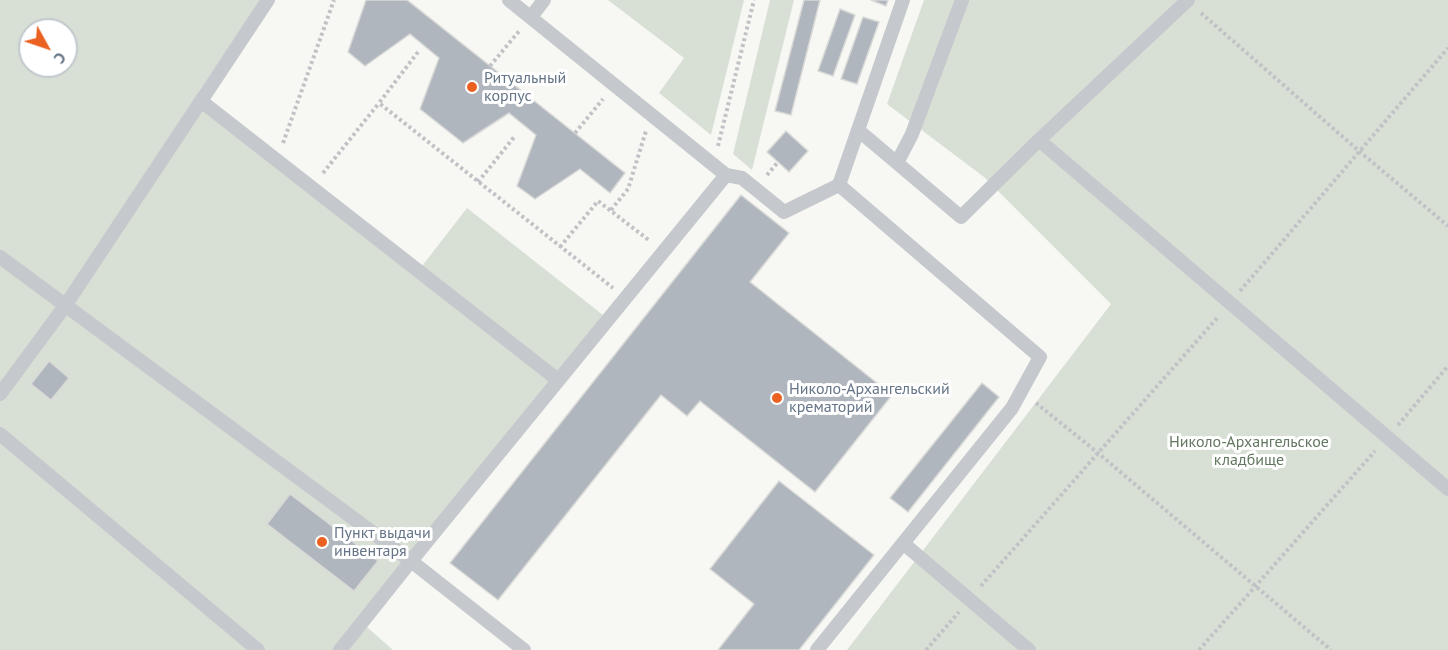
<!DOCTYPE html>
<html>
<head>
<meta charset="utf-8">
<style>
  body { margin:0 }
  #map { position:relative; width:1448px; height:650px; overflow:hidden; background:#f7f8f4; font-family:"PT Sans",sans-serif }
  canvas { display:block }
  .north { position:absolute; left:18px; top:18px; width:60px; height:60px; box-sizing:border-box; background:#fff; border:2px solid #c1c8cf; border-radius:50%; rotate:130deg; font-size:16px; font-weight:700; line-height:24px; text-align:center; color:#657587 }
  .north::after { content:''; display:block; margin:auto; width:21px; height:27px; background:#ea6121; clip-path:polygon(50% 0,100% 100%,50% 72%,0 100%) }
</style>
</head>
<body>
<div id="map">
<canvas width="1448" height="650"></canvas>
<div class="north">С</div>
</div>
<script>
const ctx = document.querySelector('canvas').getContext('2d');
ctx.lineJoin = 'round';
function fill(path, color) { ctx.fillStyle = color; ctx.fill(path, 'evenodd'); }
const toPath = rows => new Path2D(rows.map(r => 'M' + r).join(''));
function strokePath(path, color, width, dash) { ctx.strokeStyle = color; ctx.lineWidth = width; ctx.lineCap = dash ? 'butt' : 'round'; ctx.setLineDash(dash || []); ctx.stroke(path); }
function write(font, color, halo, rows, align = 'center') {
  ctx.font = font + ' "PT Sans",sans-serif'; ctx.lineWidth = 6; ctx.setLineDash([]); ctx.textBaseline = 'middle'; ctx.strokeStyle = halo; ctx.fillStyle = color; for (const [text, x, y, turn = 0] of rows) {
    ctx.save(); ctx.translate(x, y); ctx.rotate((+turn || 0) * Math.PI / 180); ctx.textAlign = isNaN(turn) ? turn : align; if (halo) ctx.strokeText(text, 0, 0); ctx.fillText(text, 0, 0); ctx.restore();
  }
}
fill(toPath([
  [0,0,261,0,199,91,422,266,467,208,603,315,411,561,360,621,393,650,0,650],
  [30,30,66,30,66,66,30,66],
  [608,0,744,0,711,135,659,93,684,58],
  [770,0,794,0,752,170,733,154],
  [924,0,1448,0,1448,650,847,650,1111,304,984,177,887,104]
]), '#d8dfd5');
const building = toPath([
  [366,0,407,0,625,173,610,193,580,169,535,199,517,186,536,135,509,113,463,143,420,109,439,58,410,34,365,66,348,52,366,0],
  [804,0,820,0,791,115,775,111,804,0],
  [871,0,888,0,886,6,871,0],
  [840,9,855,15,833,76,818,71,840,9],
  [863,17,879,22,857,84,841,79,863,17],
  [786,131,808,151,789,172,767,152,786,131],
  [741,195,789,233,750,282,892,395,815,492,700,401,687,416,661,395,498,600,450,563,741,195],
  [49,361,69,378,51,400,31,384,49,361],
  [982,383,999,397,908,512,890,498,982,383],
  [779,481,874,555,799,650,718,650,754,604,710,569,779,481],
  [290,494,378,561,354,591,267,524,290,494]
]);
fill(building, '#afb6bd');
strokePath(building, '#d9d9d7', 1.5);
strokePath(toPath([
  [1201,13,1359,151,1448,226],
  [418,52,379,103,613,288],
  [490,66,520,30],
  [575,133,603,99],
  [283,143,334,0],
  [718,146,754,0],
  [323,173,379,103],
  [767,175,778,162],
  [478,182,515,136],
  [611,210,628,189,646,131],
  [560,247,598,201,650,241],
  [1240,291,1448,48],
  [1036,403,1098,453,1331,650],
  [1398,425,1448,366],
  [981,586,1218,317],
  [926,650,959,612],
  [1199,650,1375,451]
]), '#c1c2c5', 4, [3, 3]);
strokePath(toPath([
  [531,17,544,0],
  [201,101,558,380],
  [858,130,961,217,1039,140,1448,489],
  [1039,140,1188,0],
  [897,163,912,134,962,0],
  [726,175,742,178,784,212,839,185],
  [0,257,411,561,726,175,509,0],
  [0,394,65,306,268,0],
  [0,434,258,650],
  [903,543,1029,650],
  [340,650,411,561,524,650],
  [817,650,1012,408,1040,357,839,185,903,0]
]), '#c5c8cc', 14);
for (const [x, y, r, color] of [
  [472,87,6,"#ea6121"],
  [777,398,6,"#ea6121"],
  [322,542,6,"#ea6121"]
]) { const dot = new Path2D(); dot.arc(x, y, r, 0, 2 * Math.PI); ctx.fillStyle = color; ctx.fill(dot); strokePath(dot, '#fff', 2); }
write('16px', '#657587', '#fff', [
  ["Ритуальный",484,78],
  ["корпус",484,96],
  ["Николо-Архангельский",789,389],
  ["крематорий",789,407],
  ["Пункт выдачи",334,533],
  ["инвентаря",334,551]
], 'left');
write('16px', '#637860', '#fff', [
  ["Николо-Архангельское",1249,442],
  ["кладбище",1249,460]
]);
</script>
</body>
</html>
